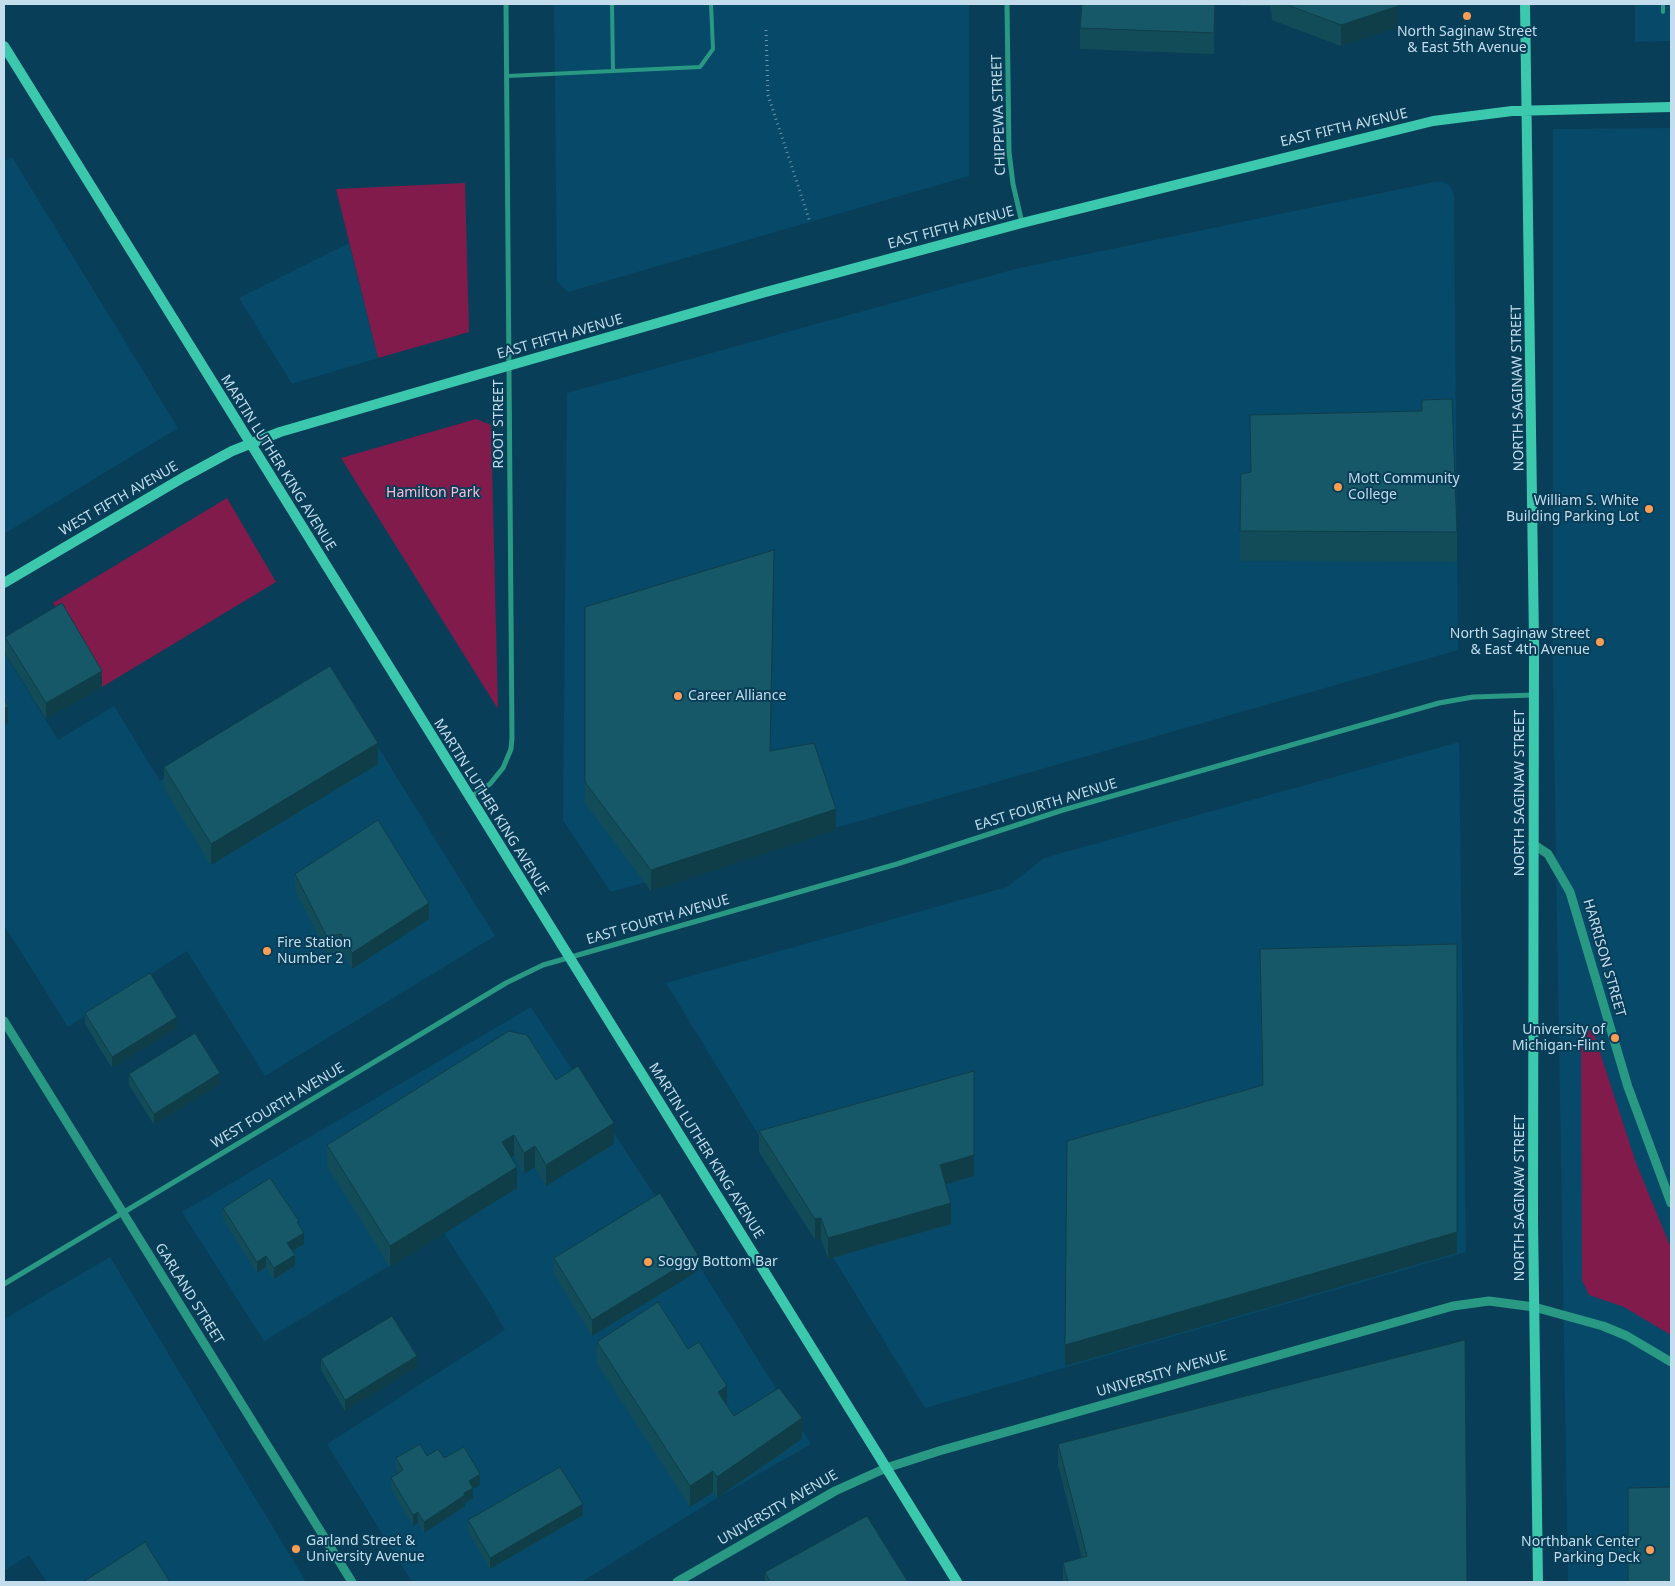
<!DOCTYPE html>
<html>
<head>
<meta charset="utf-8">
<style>
  body { margin:0 }
  #map { position:relative; width:1675px; height:1586px; overflow:hidden; background:#083e58; font-family:"Noto Sans",sans-serif }
  canvas { display:block }
  .frame { position:absolute; inset:0; border:5px solid #c4dded; pointer-events:none }
</style>
</head>
<body>
<div id="map">
<canvas width="1675" height="1586"></canvas>
<div class="frame"></div>
</div>
<script>
const ctx = document.querySelector('canvas').getContext('2d');
ctx.lineJoin = 'round';
function fill(path, color) { ctx.fillStyle = color; ctx.fill(path, 'evenodd'); }
const toPath = rows => new Path2D(rows.map(r => 'M' + r).join(''));
function strokePath(path, color, width, dash) { ctx.strokeStyle = color; ctx.lineWidth = width; ctx.lineCap = dash ? 'butt' : 'round'; ctx.setLineDash(dash || []); ctx.stroke(path); }
function write(font, color, halo, rows, align = 'center') {
  ctx.font = font + ' "Noto Sans",sans-serif'; ctx.lineWidth = 4; ctx.setLineDash([]); ctx.textBaseline = 'middle'; ctx.strokeStyle = halo; ctx.fillStyle = color; for (const [text, x, y, turn = 0] of rows) {
    ctx.save(); ctx.translate(x, y); ctx.rotate((+turn || 0) * Math.PI / 180); ctx.textAlign = isNaN(turn) ? turn : align; if (halo) ctx.strokeText(text, 0, 0); ctx.fillText(text, 0, 0); ctx.restore();
  }
}
fill(toPath([
  [554,4,969,4,969,176,568,292,557,282],
  [1635,4,1671,4,1671,41,1635,42],
  [1671,128,1671,1582,1568,1582,1553,681,1553,129],
  [12,157,178,428,4,534,4,161],
  [1434,182,1443,182,1450,186,1454,195,1458,650,611,892,563,820,567,393,1015,269],
  [349,243,378,358,292,384,239,298],
  [4,652,58,740,114,706,160,781,333,674,495,936,265,1076,187,951,68,1027,4,925],
  [1459,742,1466,1252,925,1408,666,983,1007,887,1044,858],
  [531,1007,659,1202,811,1444,717,1498,581,1582,412,1582,327,1444,505,1330,493,1309,444,1233,264,1341,182,1212],
  [110,1257,306,1582,47,1582,29,1555,4,1571,4,1319]
]), '#074968');
fill(toPath([
  [465,183,469,332,378,358,336,189],
  [476,419,491,425,498,709,341,458],
  [227,498,276,582,102,687,53,603],
  [1586,1030,1593,1031,1636,1163,1671,1248,1671,1335,1624,1307,1589,1295,1582,1280,1581,1032]
]), '#811b4c');
strokePath(toPath([
  [766,30,768,95,810,222]
]), '#6c93a7', 3, [1, 4]);
strokePath(toPath([
  [1663,4,1663,12],
  [613,71,700,67,713,49,711,4],
  [508,76,613,71,612,4]
]), '#299983', 4);
strokePath(toPath([
  [1007,4,1009,152,1013,184,1022,223],
  [470,797,490,784,503,768,511,749,512,738,506,4],
  [4,1284,506,983,543,965,897,864,1063,810,1439,703,1473,697,1534,695]
]), '#299983', 5);
strokePath(toPath([
  [1533,844,1548,854,1570,892,1628,1087,1671,1203],
  [4,1021,352,1582],
  [677,1582,835,1491,886,1468,939,1451,1453,1306,1489,1301,1534,1307,1603,1326,1627,1336,1671,1362]
]), '#299983', 9);
strokePath(toPath([
  [1525,4,1534,641,1533,1219,1538,1582],
  [4,46,957,1582],
  [4,583,184,477,232,451,280,432,466,378,762,293,1022,223,1433,121,1512,111,1671,107]
]), '#3cc8ad', 10);
fill(toPath([
  [1215,4,1214,54,1080,49,1080,28],
  [1241,4,1398,4,1398,27,1341,46,1272,20,1270,6,1241,6],
  [1240,531,1457,532,1457,562,1240,561],
  [774,571,770,751,836,830,651,891,585,803,585,607],
  [5,637,102,687,46,719,5,653],
  [378,764,211,865,164,788,164,767],
  [295,874,429,919,352,969,341,951,327,953,295,890],
  [85,1013,177,1028,112,1068,85,1024],
  [129,1074,220,1084,154,1125,129,1085],
  [556,1080,614,1144,546,1186,535,1167,524,1174,514,1156,511,1158,517,1188,390,1267,327,1166,327,1145],
  [759,1131,974,1176,946,1184,951,1224,828,1259,821,1239,815,1240,759,1152],
  [223,1208,299,1226,304,1244,292,1251,295,1266,274,1279,266,1267,257,1273,223,1219],
  [554,1258,698,1271,592,1336,554,1274],
  [597,1342,688,1349,734,1416,802,1439,717,1498,713,1492,690,1507,597,1363],
  [321,1359,417,1367,345,1411,321,1370],
  [1058,1444,1467,1582,1063,1582,1063,1563,1082,1558,1058,1465],
  [427,1456,480,1485,473,1489,473,1498,465,1503,465,1506,424,1533,418,1523,413,1526,391,1488,391,1478,398,1473,396,1469,396,1458],
  [583,1515,490,1569,468,1531,468,1520],
  [765,1572,908,1582,765,1582]
]), '#134c59');
fill(toPath([
  [1398,4,1398,27,1341,46,1341,25],
  [774,550,774,571,770,772,770,751],
  [102,671,102,687,46,719,46,703],
  [8,706,8,723,4,726,4,709],
  [378,743,378,764,211,865,211,844],
  [836,809,836,830,651,891,651,870],
  [429,903,429,919,352,969,352,953],
  [177,1017,177,1028,112,1068,112,1057],
  [220,1073,220,1084,154,1125,154,1114],
  [614,1123,614,1144,546,1186,546,1165],
  [514,1135,514,1156,502,1163,502,1142],
  [535,1146,535,1167,524,1174,524,1153],
  [974,1155,974,1176,940,1186,940,1165],
  [517,1167,517,1188,390,1267,390,1246],
  [951,1203,951,1224,828,1259,828,1238],
  [821,1218,821,1239,815,1240,815,1219],
  [1457,1232,1457,1253,1065,1366,1065,1345],
  [304,1233,304,1244,287,1254,287,1243],
  [295,1255,295,1266,274,1279,274,1268],
  [698,1255,698,1271,592,1336,592,1320],
  [266,1256,266,1267,257,1273,257,1262],
  [417,1356,417,1367,345,1411,345,1400],
  [727,1386,727,1407,718,1392],
  [802,1418,802,1439,717,1498,717,1477],
  [713,1471,713,1492,690,1507,690,1486],
  [480,1474,480,1485,473,1489,473,1498,465,1503,465,1506,424,1533,424,1522,464,1493,469,1481],
  [583,1504,583,1515,490,1569,490,1558],
  [418,1512,418,1523,413,1526,413,1515]
]), '#0f3e48');
const building = toPath([
  [1082,4,1215,4,1214,33,1080,28,1082,4],
  [1285,4,1398,4,1398,6,1341,25,1285,4],
  [1452,399,1457,532,1240,531,1241,474,1251,472,1250,415,1422,411,1422,400,1452,399],
  [774,550,770,751,814,743,836,809,651,870,585,782,585,607,774,550],
  [62,603,102,671,46,703,5,637,62,603],
  [330,666,378,743,211,844,164,767,330,666],
  [4,699,8,706,4,709,4,699],
  [378,820,429,903,352,953,341,934,327,937,295,874,378,820],
  [1457,944,1457,1232,1065,1345,1067,1141,1263,1085,1260,949,1457,944],
  [150,973,177,1017,112,1057,85,1013,150,973],
  [509,1031,527,1035,556,1080,578,1066,614,1123,546,1165,535,1146,524,1153,514,1135,502,1142,517,1167,390,1246,327,1145,509,1031],
  [195,1033,220,1073,154,1114,129,1074,195,1033],
  [974,1071,974,1155,940,1165,951,1203,828,1238,821,1218,815,1219,759,1131,974,1071],
  [270,1178,299,1221,297,1222,304,1233,287,1243,295,1255,274,1268,266,1256,257,1262,223,1208,270,1178],
  [660,1193,698,1255,592,1320,554,1258,660,1193],
  [658,1302,688,1349,699,1342,727,1386,718,1392,734,1416,779,1388,802,1418,717,1477,713,1471,690,1486,597,1342,658,1302],
  [392,1316,417,1356,345,1400,321,1359,392,1316],
  [1465,1340,1467,1582,1068,1582,1063,1563,1087,1556,1058,1444,1465,1340],
  [420,1444,427,1456,438,1449,444,1458,464,1447,480,1474,469,1481,473,1488,464,1493,465,1495,424,1522,418,1512,413,1515,391,1478,403,1470,396,1458,420,1444],
  [560,1467,583,1504,490,1558,468,1520,560,1467],
  [1671,1487,1671,1582,1628,1582,1628,1488,1671,1487],
  [867,1516,908,1582,770,1582,765,1572,867,1516],
  [145,1542,170,1582,83,1582,145,1542]
]);
fill(building, '#165867');
strokePath(building, '#0f3e48', 1);
for (const [x, y, r, color] of [
  [1467,16,5,"#fc9d53"],
  [1338,487,5,"#fc9d53"],
  [1649,509,5,"#fc9d53"],
  [1600,642,5,"#fc9d53"],
  [678,696,5,"#fc9d53"],
  [267,951,5,"#fc9d53"],
  [1615,1038,5,"#fc9d53"],
  [648,1262,5,"#fc9d53"],
  [296,1549,5,"#fc9d53"],
  [1650,1550,5,"#fc9d53"]
]) { const dot = new Path2D(); dot.arc(x, y, r, 0, 2 * Math.PI); ctx.fillStyle = color; ctx.fill(dot); strokePath(dot, '#083e58', 2); }
write('14px', '#c4dded', '#083e58', [
  ["North Saginaw Street",1467,32,"center"],
  ["& East 5th Avenue",1467,48,"center"],
  ["Mott Community",1348,479],
  ["College",1348,495],
  ["William S. White",1639,501,"right"],
  ["Building Parking Lot",1639,517,"right"],
  ["North Saginaw Street",1590,634,"right"],
  ["& East 4th Avenue",1590,650,"right"],
  ["Career Alliance",688,696],
  ["Fire Station",277,943],
  ["Number 2",277,959],
  ["University of",1605,1030,"right"],
  ["Michigan-Flint",1605,1046,"right"],
  ["Soggy Bottom Bar",658,1262],
  ["Garland Street &",306,1541],
  ["University Avenue",306,1557],
  ["Northbank Center",1640,1542,"right"],
  ["Parking Deck",1640,1558,"right"]
], 'left');
write('14px', '#c4dded', '#083e58', [
  ["CHIPPEWA STREET",999,115,-92],
  ["EAST FIFTH AVENUE",1344,128,-13],
  ["EAST FIFTH AVENUE",951,228,-15],
  ["EAST FIFTH AVENUE",560,337,-16],
  ["NORTH SAGINAW STREET",1518,388,-91],
  ["ROOT STREET",499,424,-90],
  ["MARTIN LUTHER KING AVENUE",278,463,58],
  ["WEST FIFTH AVENUE",119,499,-30],
  ["NORTH SAGINAW STREET",1520,793,-90],
  ["EAST FOURTH AVENUE",1046,805,-17],
  ["MARTIN LUTHER KING AVENUE",491,807,58],
  ["EAST FOURTH AVENUE",658,920,-16],
  ["HARRISON STREET",1604,958,74],
  ["WEST FOURTH AVENUE",278,1106,-31],
  ["MARTIN LUTHER KING AVENUE",706,1151,58],
  ["NORTH SAGINAW STREET",1520,1198,-90],
  ["GARLAND STREET",189,1294,58],
  ["UNIVERSITY AVENUE",1162,1374,-16],
  ["UNIVERSITY AVENUE",778,1508,-30]
]);
write('14px', '#fdbcd2', '#083e58', [
  ["Hamilton Park",433,493]
]);
</script>
</body>
</html>
